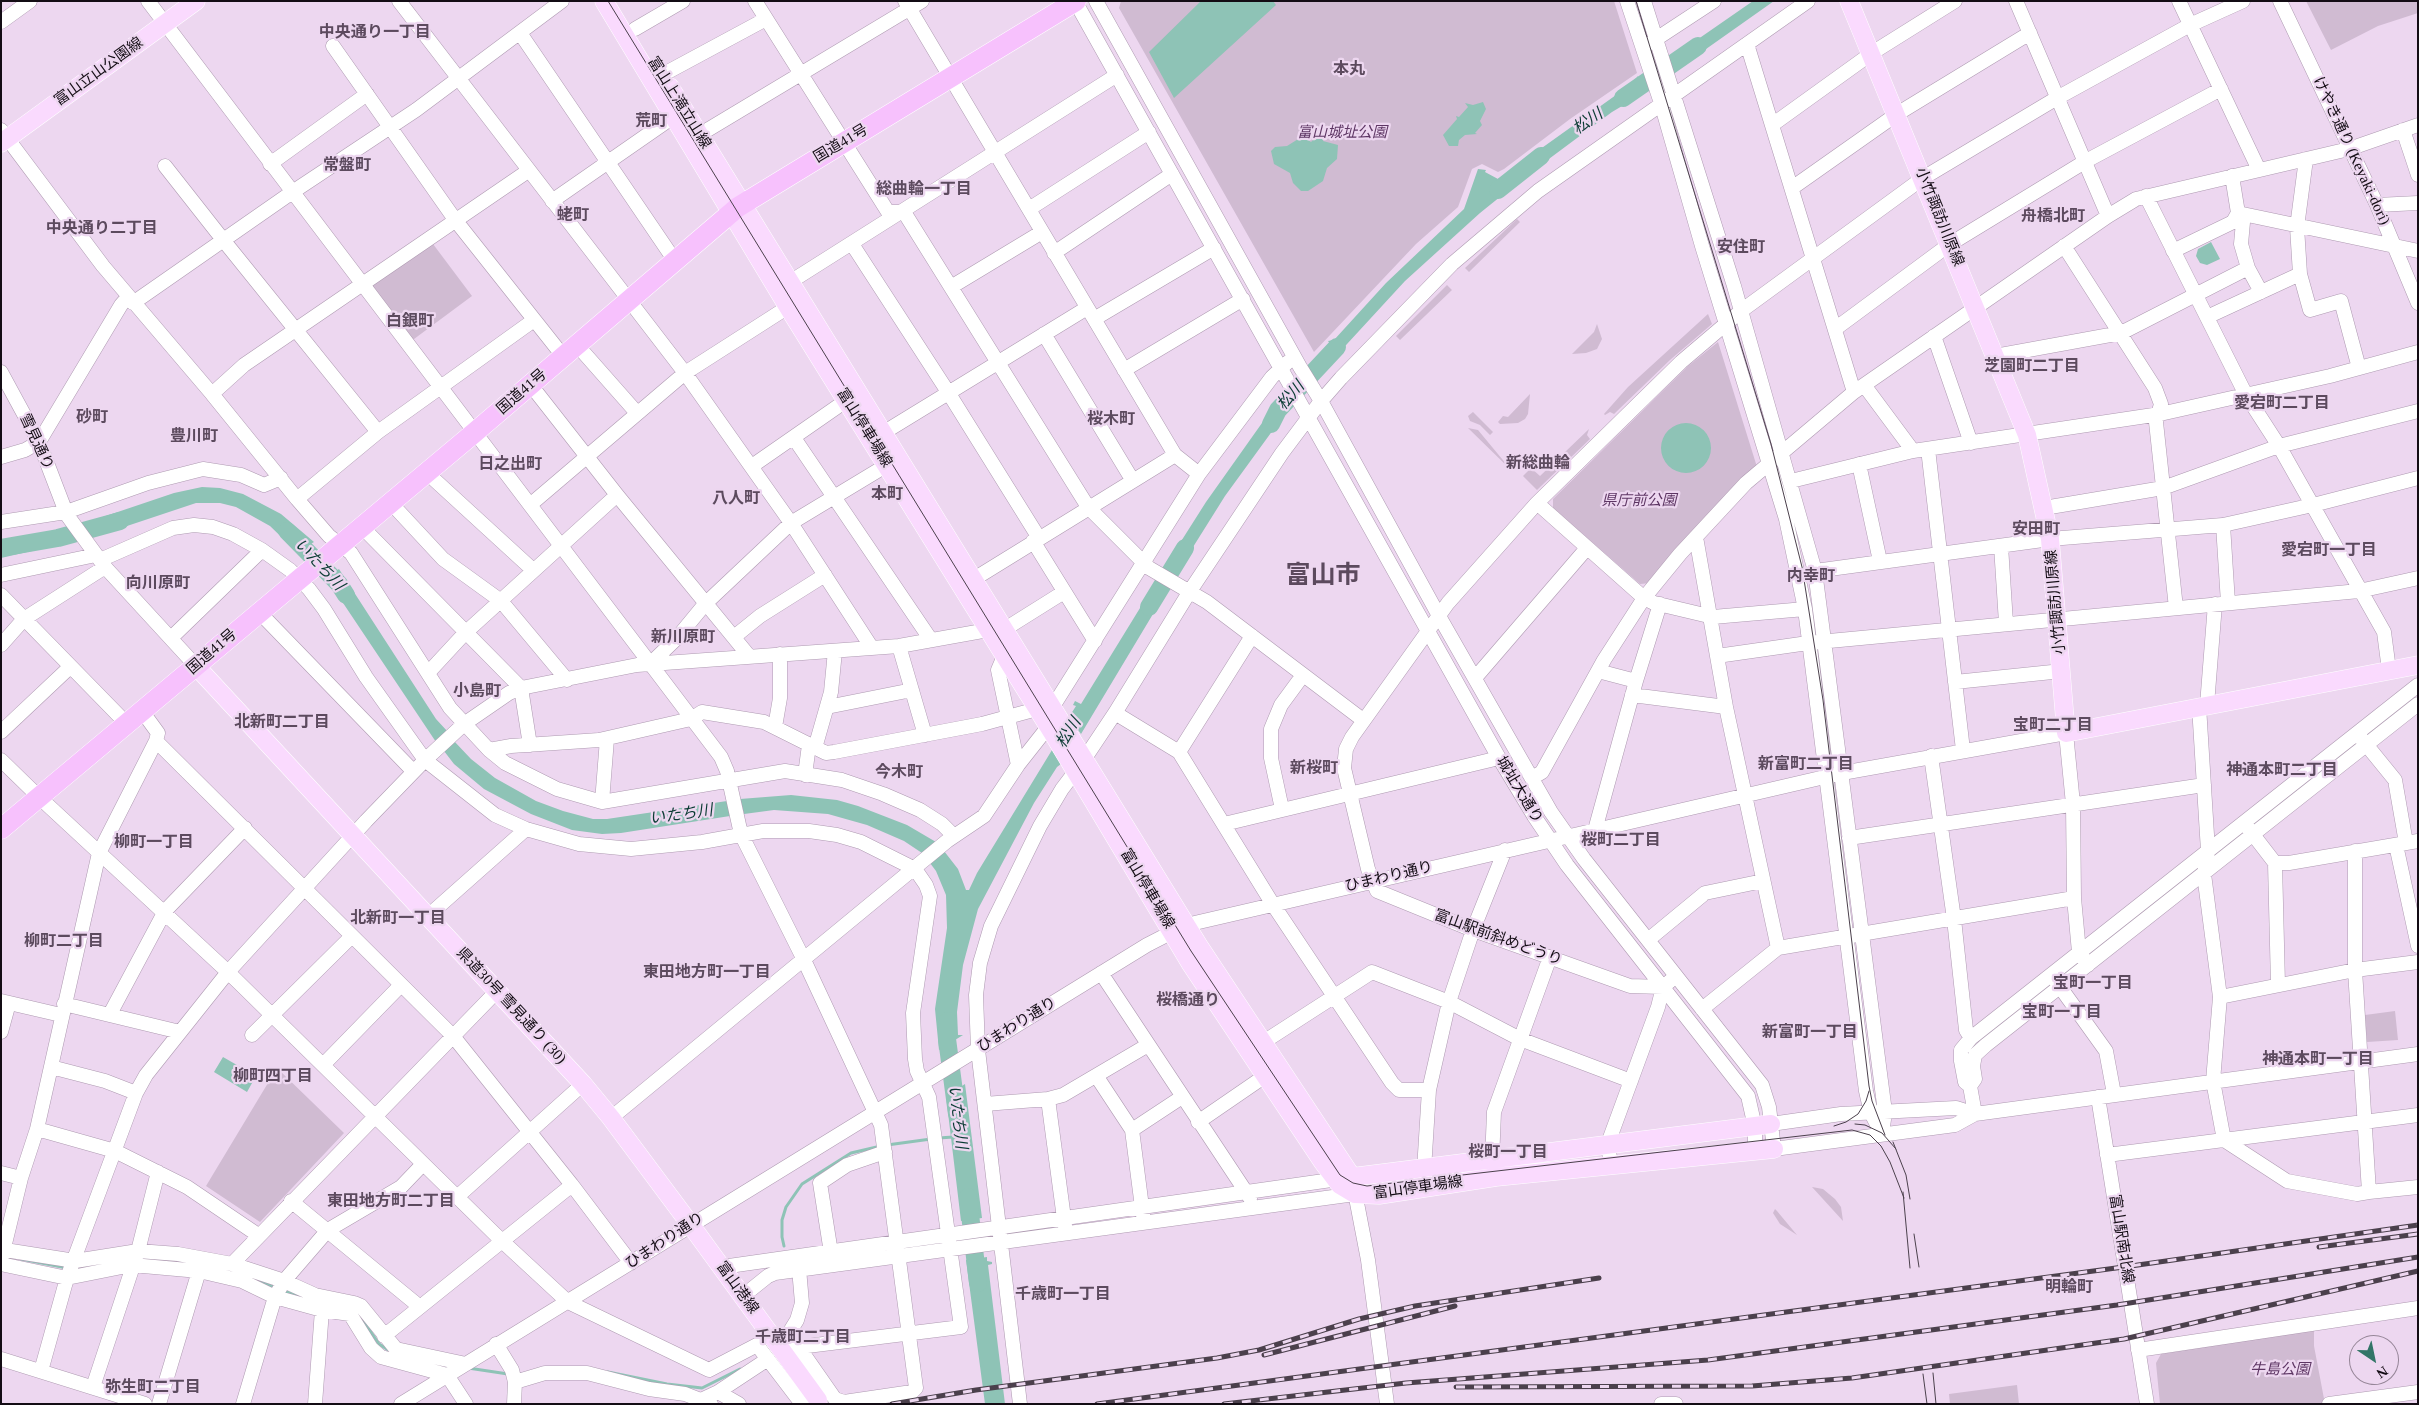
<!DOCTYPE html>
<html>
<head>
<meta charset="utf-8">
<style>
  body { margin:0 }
  #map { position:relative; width:2419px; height:1405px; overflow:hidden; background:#edd7f0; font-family:"Times New Roman",serif }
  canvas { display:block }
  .frame { position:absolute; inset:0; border:2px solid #130c14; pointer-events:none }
  .north { position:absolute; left:2349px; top:1335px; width:50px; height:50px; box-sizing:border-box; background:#edd7f0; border:1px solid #968698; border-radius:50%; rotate:146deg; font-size:14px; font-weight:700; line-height:20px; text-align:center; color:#130c14 }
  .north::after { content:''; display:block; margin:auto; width:18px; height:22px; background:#327567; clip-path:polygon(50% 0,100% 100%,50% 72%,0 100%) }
</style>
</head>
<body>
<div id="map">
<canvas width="2419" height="1405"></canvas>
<div class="frame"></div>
<div class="north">N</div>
</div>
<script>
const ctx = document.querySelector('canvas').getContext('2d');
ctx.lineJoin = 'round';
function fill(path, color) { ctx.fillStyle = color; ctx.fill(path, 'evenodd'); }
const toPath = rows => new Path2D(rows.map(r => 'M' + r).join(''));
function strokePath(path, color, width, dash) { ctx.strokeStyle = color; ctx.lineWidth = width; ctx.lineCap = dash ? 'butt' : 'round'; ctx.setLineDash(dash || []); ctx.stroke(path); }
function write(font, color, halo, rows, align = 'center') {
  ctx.font = font + ' "Times New Roman","Noto Sans JP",serif'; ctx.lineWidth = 4.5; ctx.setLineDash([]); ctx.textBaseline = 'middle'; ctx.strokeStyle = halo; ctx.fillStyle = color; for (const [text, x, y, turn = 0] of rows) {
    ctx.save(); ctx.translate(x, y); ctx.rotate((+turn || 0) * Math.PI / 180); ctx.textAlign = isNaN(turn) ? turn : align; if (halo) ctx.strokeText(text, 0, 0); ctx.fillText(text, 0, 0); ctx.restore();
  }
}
fill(toPath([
  [1121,1,1614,1,1637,73,1570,119,1504,169,1498,172,1482,164,1472,169,1458,207,1416,244,1314,352,1119,8],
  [2306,1,2418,1,2418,13,2378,26,2331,50],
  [1517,219,1520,222,1469,272,1465,268],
  [430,240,472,296,410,342,369,286],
  [1447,285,1452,290,1400,340,1396,336],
  [1708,314,1712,324,1670,360,1614,414,1610,412,1605,415,1604,414,1628,387],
  [1597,324,1602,339,1597,349,1586,353,1572,354,1594,332],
  [1718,342,1757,467,1651,583,1640,584,1553,508,1553,499,1687,367],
  [1530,394,1528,414,1525,419,1518,423,1500,424,1498,422,1503,416,1508,417],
  [1473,412,1493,432,1490,435,1480,425,1470,421,1468,416],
  [1468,428,1478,430,1512,471],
  [1589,429,1587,435,1590,439,1537,490,1523,476,1531,468,1540,476],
  [2395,1011,2398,1040,2367,1042,2365,1015],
  [277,1068,344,1133,260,1222,206,1186],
  [1812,1187,1823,1189,1835,1199,1841,1207,1843,1221],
  [1775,1209,1777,1211,1797,1235,1780,1224,1773,1213],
  [2314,1330,2314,1346,2325,1404,2160,1404,2156,1363,2161,1354],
  [2017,1385,2019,1404,1950,1404,1949,1394]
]), '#d0bbd2');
fill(toPath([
  [1201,1,1273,1,1276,5,1174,98,1149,52],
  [1753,1,1774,1,1682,66,1678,53],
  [1638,76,1644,93,1612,112,1526,176,1518,165,1630,85],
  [1483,102,1486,109,1480,121,1482,125,1475,133,1477,134,1465,135,1459,140,1458,146,1449,146,1443,135,1457,119,1456,116,1459,117,1468,107,1465,103,1473,105],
  [1321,132,1324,134,1323,141,1338,145,1337,159,1327,168,1323,181,1308,191,1301,191,1293,183,1290,173,1274,164,1271,151,1275,147,1287,146,1303,136,1311,142],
  [1478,169,1486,170,1485,172,1498,179,1513,170,1521,180,1480,213,1405,281,1324,369,1319,359,1331,345,1328,341,1334,340,1386,283,1464,209],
  [2211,242,2220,259,2207,265,2200,263,2196,256,2198,249],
  [1279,399,1286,410,1281,419,1225,496,1178,571,1166,565,1206,502],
  '1661 448a25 25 0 1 1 50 0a25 25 0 1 1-50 0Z',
  [202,487,220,488,243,494,281,514,314,542,304,548,305,550,300,555,270,526,236,507,220,503,196,503,103,534,94,520,174,493],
  [53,531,62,544,1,558,1,543],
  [339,569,436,719,448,732,436,742,327,579,334,576,333,573],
  [1156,582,1161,588,1168,589,1081,734,1069,717,1076,706,1073,705,1075,701,1081,704],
  [454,741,471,759,495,778,536,801,563,811,593,819,607,819,727,801,730,816,621,833,602,834,572,830,531,814,484,789,454,764,444,751],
  [1052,750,1061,764,1057,767,1034,803,978,909,963,965,957,1012,958,1035,963,1035,939,1050,935,1009,947,928,946,895,936,871,930,863,944,851,958,869,966,890,969,890,977,873],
  [791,795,837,800,858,806,907,825,936,842,922,853,904,841,867,825,828,814,774,810,744,814,740,799],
  [223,1057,256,1076,247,1092,214,1072],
  [965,1084,982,1218,961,1221,946,1096],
  [987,1257,987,1261,992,1262,992,1264,988,1265,1005,1404,985,1404,966,1260]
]), '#8ec3b6');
strokePath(toPath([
  [939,1138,953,1137],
  [887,1145,931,1139],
  [784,1246,782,1237,782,1220,786,1207,802,1184,851,1153,881,1146],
  [21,1259,67,1268],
  [78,1267,96,1264],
  [256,1279,276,1288],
  [284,1291,306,1298],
  [358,1313,379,1344,393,1353],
  [468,1368,508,1374],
  [608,1372,667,1384,702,1388,740,1369]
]), '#8ec3b6', 3);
strokePath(toPath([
  [1623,98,1698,46],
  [1498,190,1541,156],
  [1271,424,1278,410,1337,347],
  [287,531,339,584,346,595],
  [1,548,58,538,120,521],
  [1149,607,1185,548],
  [948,1021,947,1039,957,1114],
  [968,1197,978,1283]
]), '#8ec3b6', 18);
const minor = toPath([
  [148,1,721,757,727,771,741,834,804,960,881,1125,916,1388,912,1392,844,1402,835,1399,789,1333,797,1320,802,1303,798,1257],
  [399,1,685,373,791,523,872,648],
  [755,1,888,212,904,212,1088,507,1149,568,1207,602,1363,720],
  [905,1,1175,455,1199,474],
  [1075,1,1499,758,1534,816,1567,865,1748,1096,1755,1127,1755,1150],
  [1096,1,1300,367,1321,401,1439,616,1551,812,1584,859,1762,1085,1769,1107,1774,1149,1955,1125,1975,1114,2418,1054],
  [1627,1,1661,103,1702,246,1786,519,1805,609,1866,1091,1871,1113,1882,1134],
  [1644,1,1734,286,1815,571,1885,1112,1882,1134],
  [2016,1,2108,216],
  [2179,1,2259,170],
  [2280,1,2377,205,2418,303],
  [1,22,30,1],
  [635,29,683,1],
  [520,33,675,261],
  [1650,43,1714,1],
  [1747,44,1854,392],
  [333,46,456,221,563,356],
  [662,75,766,19],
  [1772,125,1872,53,1955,1],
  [1,130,103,266,212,394,297,499,329,536,351,553,450,708,489,750,505,763,557,789,602,802,785,771,842,780,883,794,920,810,942,824,954,836],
  [2403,130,2418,175],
  [699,135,922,1],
  [2306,159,2297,227,2300,274,2310,310,2341,301,2359,368],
  [270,164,367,94],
  [165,166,224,241,378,432],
  [2232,176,2238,213,2243,222,2241,244,2248,268],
  [1792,188,1897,114,2030,33],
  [2146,196,2246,395,2279,446,2384,632,2389,670],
  [552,201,673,117],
  [2377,205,2418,203],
  [1029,209,1149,132],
  [2238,213,2418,251],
  [852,244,948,392,1039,538],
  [2064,246,2155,388,2161,404,2156,422,2176,608],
  [2173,251,2233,222,2238,213],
  [1054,253,1172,174],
  [790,282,1117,75],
  [951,287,1042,232],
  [133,303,291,193,416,110,562,1],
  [2207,317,2300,274],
  [1094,319,1214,248],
  [1835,329,1950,244,2086,161,2221,89],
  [1044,334,1133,481],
  [1934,336,1971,443],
  [577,345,637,413],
  [1995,356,2121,333,2248,268,2261,292],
  [1124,370,1243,299],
  [1,372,39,442,67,515,105,567,196,666],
  [530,384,617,495,749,656],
  [1864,385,1913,451],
  [212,394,244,365,528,171],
  [883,433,1087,308],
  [794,438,931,640],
  [1928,449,1963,750],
  [1,457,25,450,39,442,121,305,128,297],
  [1859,464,1880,561],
  [752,466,847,400],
  [426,472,533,570],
  [1791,481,1913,451,2160,414,2330,376,2418,352],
  [297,499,378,432,534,320],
  [390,502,443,559,501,601,567,680],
  [1537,503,1644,598,1654,603,1713,617,1805,609],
  [530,505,685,373,788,307],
  [2044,508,2163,488,2279,446,2418,411],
  [1,522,66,512,148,483,203,469,241,475,264,485,281,478],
  [2223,525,2228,603],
  [361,526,521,688,530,745],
  [1696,537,1726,707,1778,948],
  [1033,541,1095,641],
  [2001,546,2006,623],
  [100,560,173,528,194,525,213,527,233,534,262,550,290,570,309,589,324,609,366,677,425,760,495,815,526,829,579,844,631,849,702,842,763,831,809,831,837,835,861,842,915,869,926,885,930,896,913,1013,915,1059,917,1071,929,1097,961,1327,799,1347],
  [1815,571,2050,539,2223,525,2313,505,2418,478],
  [1,575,96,555],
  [974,579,1175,455],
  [1,595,127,724],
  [259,612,413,771],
  [1005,629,1064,592],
  [734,637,760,616,825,575],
  [171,638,262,550],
  [1,645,24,619,105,567],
  [899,646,925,735],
  [1004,656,998,670,1018,765],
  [1717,656,1808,643,2359,591,2418,578],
  [649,665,677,638,705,604,791,523,887,465],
  [1598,671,1636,681],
  [428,673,465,633,617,495],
  [1475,678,1587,548],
  [1955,682,2062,671],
  [1632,695,1726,707],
  [2207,705,2215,604],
  [2199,706,2208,851,2204,874,2220,997,2213,1081,2224,1140,2287,1181,2357,1194,2369,1192,2355,970,2355,851],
  [827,707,912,690],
  [1052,708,1199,474,1272,377,1288,362],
  [1115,713,1179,752,1272,903,1392,1083,1399,1090,1429,1090],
  [775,727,780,698,780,654],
  [1,732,70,667],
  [2360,737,2395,780,2406,843],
  [156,741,453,1036,572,1185,631,1263],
  [815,748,831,692,835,651],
  [489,750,511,746,599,740,691,719,702,712,764,722,826,753,834,752,982,724,1037,709],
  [1179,752,1252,636],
  [1931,756,1954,919,1966,1030,1971,1038],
  [1,760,39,797,228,972,502,1241,568,1302,709,1370,757,1345,802,1404],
  [805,775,809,745],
  [1532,778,1542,772,1604,660,1644,598,1680,554,1746,483,1854,392,2108,216,2136,199,2349,149,2418,125],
  [602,802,607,739],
  [1282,809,1271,758,1271,729,1281,705,1303,675],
  [1224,824,1499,758],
  [2248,828,2275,863,2289,863,2418,841],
  [1595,830,1636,681,1660,604],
  [1849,838,2204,785],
  [2396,845,2418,946],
  [2275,863,2278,985],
  [428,916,526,829],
  [1648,940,1705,893,1763,881],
  [1101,973,1250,1198],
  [1676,976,1663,987,1630,986,1473,930,1377,891,1368,869,1344,768,1346,749,1352,737,1448,603,1537,503,1681,362,1741,311,1923,178,2057,98,2190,25,2243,1],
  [2055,980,2106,1051,2114,1094],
  [2220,997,2355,970,2418,962],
  [1,1001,61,1015],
  [64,1004,180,1032],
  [1702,1009,1778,948,2074,898],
  [110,1014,165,911,245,828],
  [1,1032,9,1003],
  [252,1035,352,936],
  [1262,1043,1372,972,1449,1002,1520,1039,1631,1081],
  [324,1064,401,985],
  [51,1067,105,1081,136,1093],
  [1097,1077,1132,1130,1143,1215],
  [1970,1086,1975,1079,1973,1066,1975,1055,1986,1045,2418,704],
  [2098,1097,2147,1404],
  [1048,1099,1065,1226],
  [985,1104,1048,1099,1063,1095,1148,1045],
  [1975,1114,1970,1086,1965,1082,1961,1061,1961,1050,1971,1038,2418,685],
  [611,1118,947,841,984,816,1018,765,1048,727],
  [1198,1122,1265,1076],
  [1771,1124,1841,1114,1956,1108,1975,1114],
  [37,1129,115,1151,187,1187,258,1235],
  [1132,1130,1182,1097],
  [2107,1155,2418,1115],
  [1492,1161,1494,1112,1550,957],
  [1612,1164,1607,1146,1658,1007,1663,987],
  [1424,1170,1429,1090,1449,1002,1473,930,1505,850],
  [1,1173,21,1178],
  [2369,1192,2418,1187],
  [457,1197,583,1084],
  [291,1201,420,1307],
  [5,1250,75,1261,138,1251,178,1254,232,1264,284,1281,315,1295,354,1303,361,1306,396,1349,466,1364],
  [832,1259,820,1183,847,1165,885,1152],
  [1,1260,21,1178,37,1129,99,853,156,741,158,733,142,711],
  [1,1264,67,1278,132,1265,199,1271,242,1281,275,1297,322,1310,350,1314,371,1348,381,1357,447,1375,466,1404],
  [232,1264,497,991],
  [722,1267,1352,1177,1368,1260,1387,1404],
  [743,1296,768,1276,775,1273,1355,1194],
  [384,1336,572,1185],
  [496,1344,512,1370,515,1382,514,1404],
  [2138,1350,2418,1308],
  [1,1359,145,1404],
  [41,1371,67,1278,136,1093,146,1075,228,972,366,821,425,760,464,724,509,693,521,688,637,665,899,646,988,630],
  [515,1382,545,1373,587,1373,649,1389,685,1394,711,1404],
  [93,1387,138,1251,158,1172],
  [718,1392,739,1404],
  [703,1399,718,1392,768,1359],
  [159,1404,199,1271],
  [243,1404,275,1297,284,1281,328,1230,401,1187,423,1164],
  [315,1404,322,1310],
  [401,1404,1147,945,1186,925,1842,773,2066,733,2073,804,2074,898,2079,952,2088,965],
  [1020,1404,978,1050,976,995,980,963,991,926,1040,826,1062,789,1081,764,1115,713,1190,591,1282,453,1321,401,1341,378,1452,264,1538,191,1808,1],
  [1661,1404,1676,1404],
  [2329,1404,2418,1392]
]);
const major = toPath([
  [604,1,788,307,1055,737,1190,963,1322,1161,1340,1185,1355,1194,1379,1195,1496,1177,1774,1149],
  [1849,1,2027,435,2050,539,2066,733,2418,665],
  [670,87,1199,946,1352,1177,1771,1124],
  [1,143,196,1],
  [196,666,583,1084,611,1118,690,1224,818,1400]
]);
const highway = toPath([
  [1,829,474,433,738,207,1076,1]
]);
strokePath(minor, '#ae9ab1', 15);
strokePath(major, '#fff', 19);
strokePath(highway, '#fff', 21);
strokePath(minor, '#fff', 14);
strokePath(major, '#fadafe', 18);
strokePath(highway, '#f7c1fd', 20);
strokePath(toPath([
  [608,1,1191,951,1340,1175,1353,1183,1367,1186,1852,1130,1870,1135,1881,1146,1890,1162,1904,1198],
  [1636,1,1771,444,1802,567,1823,700,1869,1086,1872,1101,1885,1135],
  [1855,1124,1865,1125,1882,1133,1896,1149],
  [1834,1126,1846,1122,1858,1114,1866,1101,1869,1091],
  [1893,1142,1906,1175,1910,1199],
  [1903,1192,1910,1268],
  [1914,1234,1919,1267],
  [1933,1373,1936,1404],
  [1923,1374,1927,1404]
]), '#4b404c', 1);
const rail = toPath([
  [2319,1247,2418,1234],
  [1264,1355,1455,1306],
  [1456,1387,1752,1386,1852,1378,2124,1339,2418,1271],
  [892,1404,976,1390,1217,1358,1259,1350,1359,1319,1415,1306,1599,1278],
  [1097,1404,2131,1266,2418,1225],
  [1224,1404,1406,1383,1708,1360,2117,1305,2418,1257]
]);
strokePath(rail, '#4b404c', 5);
strokePath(rail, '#edd7f0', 3, [9]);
write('15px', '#130c14', '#edd7f0', [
  ["富山立山公園線",99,72,-36],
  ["富山上滝立山線",679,103,58],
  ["国道41号",841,144,-31],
  ["けやき通り (Keyaki-dori)",2351,151,65],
  ["小竹諏訪川原線",1939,217,68],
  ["国道41号",522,392,-41],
  ["富山停車場線",864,428,58],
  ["雪見通り",36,442,65],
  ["小竹諏訪川原線",2056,602,-95],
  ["国道41号",212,652,-41],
  ["城址大通り",1519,790,59],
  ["ひまわり通り",1389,877,-13],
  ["富山停車場線",1147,889,59],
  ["富山駅前斜めどうり",1498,938,20],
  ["県道30号 雪見通り (30)",511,1006,47],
  ["ひまわり通り",1017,1025,-32],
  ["富山停車場線",1418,1188,-8],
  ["富山駅南北線",2121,1239,81],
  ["ひまわり通り",665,1241,-33],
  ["富山港線",737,1288,54]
]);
write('italic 15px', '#5e3664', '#edd7f0', [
  ["富山城址公園",1342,133],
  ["県庁前公園",1639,501],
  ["牛島公園",2280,1370]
]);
write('bold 16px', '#5c4a5e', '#edd7f0', [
  ["中央通り一丁目",375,33],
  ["本丸",1349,70],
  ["荒町",651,122],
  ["常盤町",347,166],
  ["総曲輪一丁目",924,190],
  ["蛯町",573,216],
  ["舟橋北町",2053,217],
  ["中央通り二丁目",102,229],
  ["安住町",1741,248],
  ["白銀町",410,322],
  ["芝園町二丁目",2032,367],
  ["愛宕町二丁目",2282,404],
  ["砂町",92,418],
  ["桜木町",1111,420],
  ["豊川町",194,437],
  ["新総曲輪",1538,464],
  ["日之出町",510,465],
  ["本町",887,495],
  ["八人町",736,499],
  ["安田町",2036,530],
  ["愛宕町一丁目",2329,551],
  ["内幸町",1811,577],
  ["向川原町",158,584],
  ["新川原町",683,638],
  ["小島町",477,692],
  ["北新町二丁目",282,723],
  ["宝町二丁目",2053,726],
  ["新富町二丁目",1806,765],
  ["新桜町",1314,769],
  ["神通本町二丁目",2282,771],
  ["今木町",899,773],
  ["桜町二丁目",1621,841],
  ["柳町一丁目",154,843],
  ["北新町一丁目",398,919],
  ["柳町二丁目",64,942],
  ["東田地方町一丁目",707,973],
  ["宝町一丁目",2093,984],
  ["桜橋通り",1188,1001],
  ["宝町一丁目",2062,1013],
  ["新富町一丁目",1810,1033],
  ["神通本町一丁目",2318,1060],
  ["柳町四丁目",273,1077],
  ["桜町一丁目",1508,1153],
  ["東田地方町二丁目",391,1202],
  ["明輪町",2069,1288],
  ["千歳町一丁目",1063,1295],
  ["千歳町二丁目",803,1338],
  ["弥生町二丁目",153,1388]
]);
write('italic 16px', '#0a3b33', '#edd7f0', [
  ["松川",1588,122,-35],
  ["松川",1291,396,-49],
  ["いたち川",319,565,47],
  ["松川",1069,733,-58],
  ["いたち川",681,815,-8],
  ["いたち川",957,1117,83]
]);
write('bold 25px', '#5c4a5e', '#edd7f0', [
  ["富山市",1323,577]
]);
</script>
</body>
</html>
